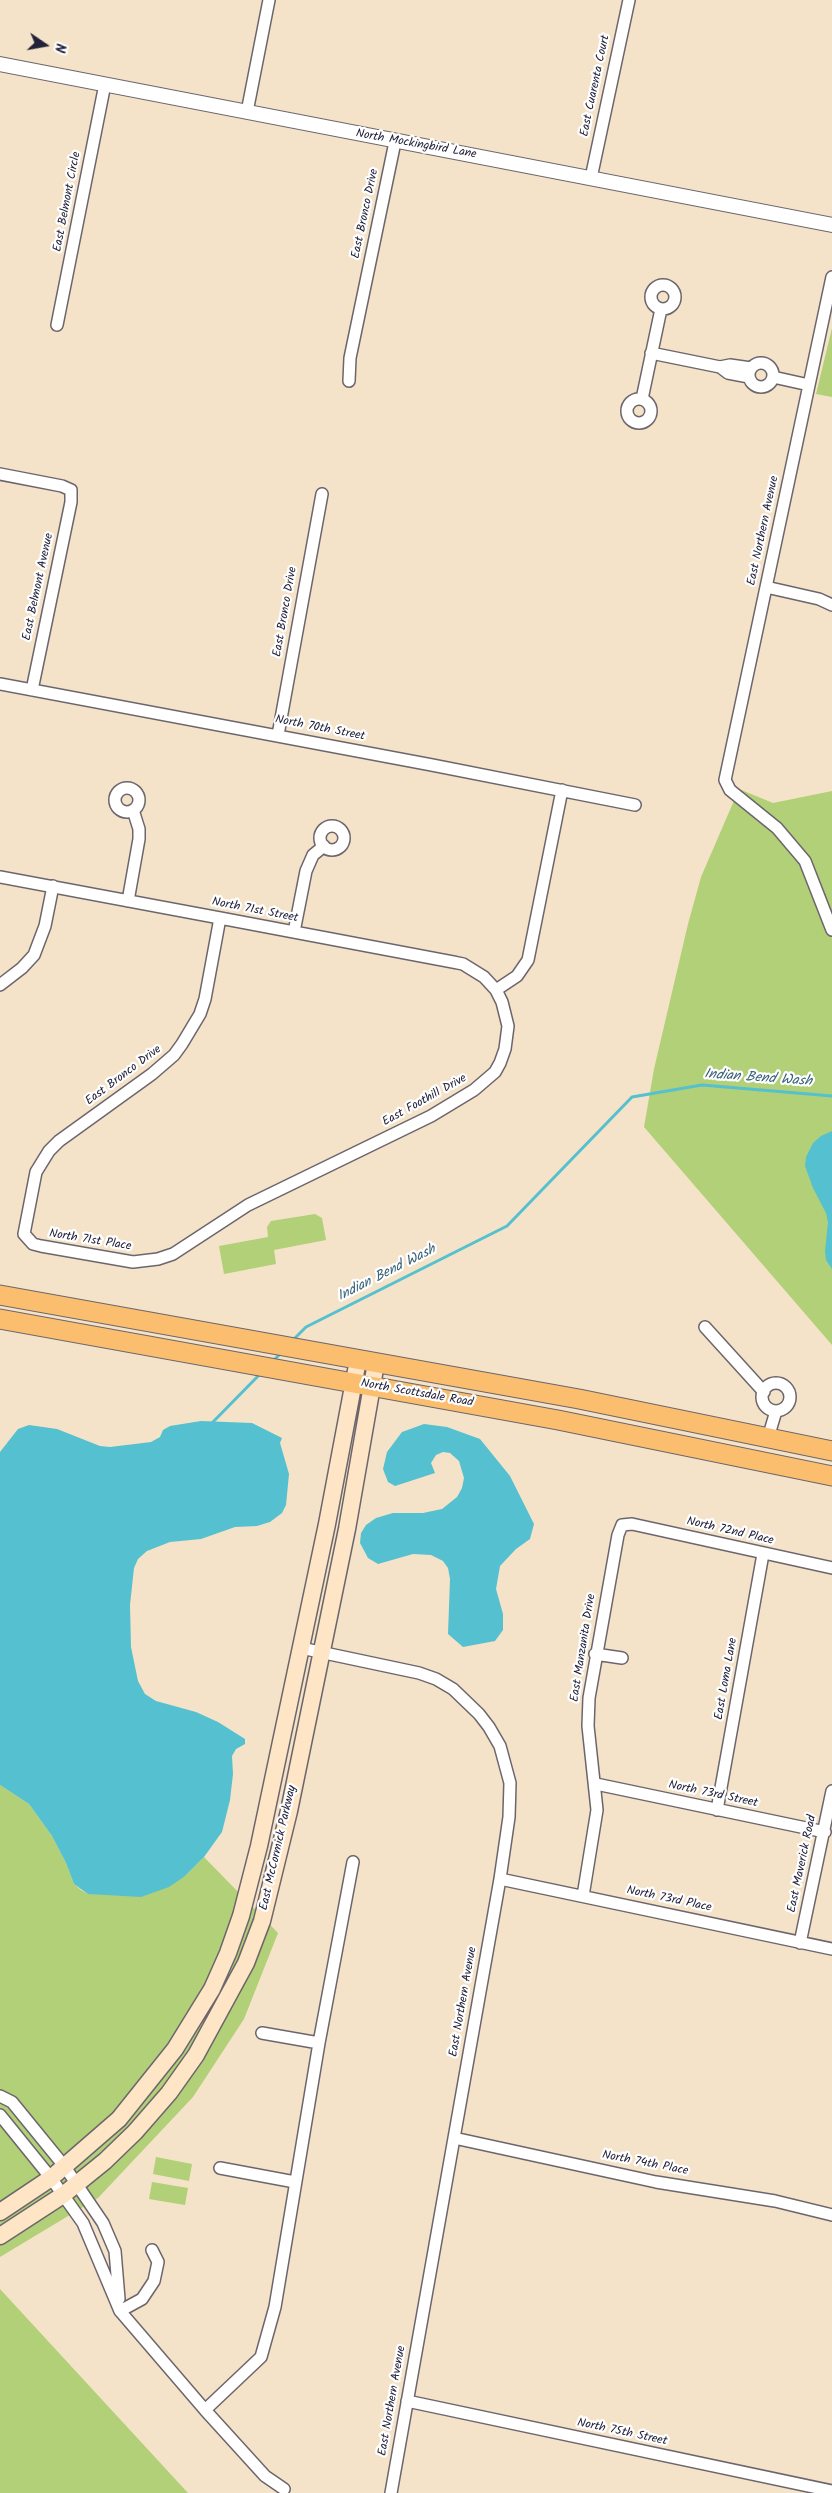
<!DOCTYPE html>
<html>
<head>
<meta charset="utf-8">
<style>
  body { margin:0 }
  #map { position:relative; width:832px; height:2493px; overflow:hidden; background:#f4e3c8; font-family:Kalam,sans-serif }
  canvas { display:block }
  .north { position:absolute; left:20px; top:20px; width:50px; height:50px; -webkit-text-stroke:4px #fff; paint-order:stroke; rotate:102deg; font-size:14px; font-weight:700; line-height:20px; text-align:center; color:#22223b }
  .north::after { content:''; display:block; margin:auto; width:18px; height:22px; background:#22223b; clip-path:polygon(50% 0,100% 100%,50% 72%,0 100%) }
</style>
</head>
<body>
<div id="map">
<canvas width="832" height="2493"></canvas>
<div class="north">N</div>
</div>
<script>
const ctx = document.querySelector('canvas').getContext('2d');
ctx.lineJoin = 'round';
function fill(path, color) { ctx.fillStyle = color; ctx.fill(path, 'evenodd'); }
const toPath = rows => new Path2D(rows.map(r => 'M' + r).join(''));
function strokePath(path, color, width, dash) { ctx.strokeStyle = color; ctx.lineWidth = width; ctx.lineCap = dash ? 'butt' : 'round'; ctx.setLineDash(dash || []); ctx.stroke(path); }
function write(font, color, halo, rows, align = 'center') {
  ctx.font = font + ' Kalam,sans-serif'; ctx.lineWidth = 4.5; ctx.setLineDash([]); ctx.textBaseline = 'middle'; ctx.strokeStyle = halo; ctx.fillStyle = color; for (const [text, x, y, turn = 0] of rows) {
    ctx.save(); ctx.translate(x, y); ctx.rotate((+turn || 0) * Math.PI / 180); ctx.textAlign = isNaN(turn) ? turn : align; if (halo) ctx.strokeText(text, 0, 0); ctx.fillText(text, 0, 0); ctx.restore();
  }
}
fill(toPath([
  [832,328,832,397,816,394],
  [739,789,773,803,832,791,832,1345,644,1127,654,1069,688,924,701,877],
  [315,1214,322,1218,326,1240,274,1250,276,1264,224,1274,219,1246,268,1237,267,1227,271,1221],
  [0,1785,29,1804,52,1836,66,1863,74,1884,81,1890,88,1894,185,1876,204,1857,278,1933,244,2019,193,2097,98,2198,0,2257],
  [156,2157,192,2164,189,2181,153,2174],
  [152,2182,188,2188,185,2205,149,2199],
  [0,2289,188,2493,0,2493]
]), '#b1d077');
fill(toPath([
  [832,1131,832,1269,826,1260,825,1251,828,1222,826,1213,813,1188,805,1166,806,1157,813,1143,821,1136],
  [201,1421,252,1423,282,1438,280,1443,289,1474,286,1505,282,1513,270,1522,257,1526,235,1527,201,1539,170,1542,147,1551,138,1559,134,1568,130,1605,131,1647,138,1681,145,1694,156,1701,196,1712,218,1722,245,1739,245,1744,236,1749,232,1756,233,1774,230,1800,222,1832,204,1857,185,1876,169,1887,141,1897,88,1894,74,1884,66,1863,52,1836,29,1804,0,1785,0,1452,18,1429,29,1425,57,1429,100,1446,110,1447,151,1442,160,1437,163,1430,170,1426],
  [424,1424,447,1427,480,1439,510,1476,534,1524,530,1539,516,1549,500,1566,496,1589,503,1614,503,1630,495,1641,463,1647,448,1634,450,1579,448,1568,443,1561,431,1555,413,1554,378,1564,368,1558,360,1543,361,1533,366,1525,376,1518,393,1513,423,1513,442,1509,457,1497,462,1488,464,1478,459,1461,450,1453,443,1452,436,1455,431,1463,435,1473,395,1486,388,1482,383,1469,387,1452,402,1432]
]), '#55c0cf');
strokePath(toPath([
  [293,1340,306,1327,507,1226,632,1097,702,1085,832,1096],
  [272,1362,282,1352],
  [211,1424,261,1373]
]), '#55c0cf', 3);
const minor = toPath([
  [247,112,269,0],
  [591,178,629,0],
  [832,277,725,780,730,790,777,828,805,861,832,930],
  '651 297a12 12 0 1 1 24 0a12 12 0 1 1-24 0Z',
  [57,325,105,84],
  [651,353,720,367,730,365,751,368],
  '749 375a12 12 0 1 1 24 0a12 12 0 1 1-24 0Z',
  [720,367,728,373,749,377],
  [773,377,809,385],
  [349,381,350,358,395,142],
  [642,399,661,309],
  '627 411a12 12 0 1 1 24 0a12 12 0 1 1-24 0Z',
  [0,474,62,486,71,490,71,502,32,690],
  [766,587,819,599,832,605],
  [0,684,432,765,635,805],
  [278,735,322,494],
  '115 800a12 12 0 1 1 24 0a12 12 0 1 1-24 0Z',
  '320 838a12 12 0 1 1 24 0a12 12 0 1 1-24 0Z',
  [0,877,220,918,294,932,453,962,463,964,484,977,496,990,502,1002,508,1026,505,1049,500,1063,495,1072,474,1090,431,1116,248,1205,173,1254,158,1259,133,1262,41,1246,33,1244,24,1234,36,1172,49,1151,59,1141,152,1074,174,1055,182,1044,200,1014,205,999,220,918],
  [128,901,139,839,139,829,133,810],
  [294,932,306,871,313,855,324,846],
  [0,985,22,968,34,955,45,926,53,886],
  [496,990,517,976,528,960,562,790],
  [705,1327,764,1392],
  '762 1397a14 14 0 1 1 28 0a14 14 0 1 1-28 0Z',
  [768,1438,776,1411],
  [301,1648,419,1673,436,1679,453,1689,479,1714,489,1727,500,1746,510,1783,509,1817,500,1879,391,2493],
  [595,1654,622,1658],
  [596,1784,825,1832],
  [717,1810,763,1554],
  [500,1879,832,1949],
  [583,1896,597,1810,588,1726,589,1698,618,1535,622,1525,632,1524,832,1568],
  [800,1943,832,1791],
  [262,2033,319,2043],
  [0,2096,12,2102,65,2167,103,2223,115,2251,119,2299],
  [0,2115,51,2178,83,2223,120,2311,205,2410,265,2476,284,2489],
  [454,2138,656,2182,775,2201,832,2215],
  [220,2168,295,2182],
  [120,2311,142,2299,154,2281,158,2262,152,2250],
  [407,2401,832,2491],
  [205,2410,261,2357,275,2307,319,2043,353,1862]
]);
const tertiary = toPath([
  [0,64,832,225]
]);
const secondary = toPath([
  [0,2212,51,2178,119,2119,175,2049,212,1989,228,1953,241,1916,259,1846,327,1524,358,1360],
  [0,2236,63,2195,105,2161,135,2132,169,2093,196,2055,246,1963,262,1921,289,1811,347,1529,376,1363]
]);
const primary = toPath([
  [0,1295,579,1399,832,1451],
  [0,1319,558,1420,832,1476]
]);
strokePath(minor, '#6c666c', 14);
strokePath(tertiary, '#6c666c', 16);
strokePath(secondary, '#6c666c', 19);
strokePath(primary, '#6c666c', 21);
strokePath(minor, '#fff', 11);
strokePath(tertiary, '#fff', 14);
strokePath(secondary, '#fde5c5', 16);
strokePath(primary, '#fabe6e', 19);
write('12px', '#22223b', '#fff', [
  ["East Cuarenta Court",596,86,-78],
  ["North Mockingbird Lane",416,145,10],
  ["East Belmont Circle",68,202,-79],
  ["East Bronco Drive",366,214,-78],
  ["East Northern Avenue",764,531,-78],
  ["East Belmont Avenue",39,587,-78],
  ["East Bronco Drive",286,612,-80],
  ["North 70th Street",320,729,11],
  ["North 71st Street",255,911,11],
  ["East Bronco Drive",124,1076,-37],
  ["East Foothill Drive",425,1101,-29],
  ["North 71st Place",90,1241,9],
  ["North Scottsdale Road",417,1394,10],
  ["North 72nd Place",730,1532,13],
  ["East Manzanita Drive",584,1648,-81],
  ["East Loma Lane",727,1679,-80],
  ["North 73rd Street",713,1795,12],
  ["East McCormick Parkway",279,1848,-77],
  ["East Maverick Road",803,1864,-78],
  ["North 73rd Place",669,1900,12],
  ["East Northern Avenue",464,2002,-80],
  ["North 74th Place",645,2164,11],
  ["East Northern Avenue",393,2401,-80],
  ["North 75th Street",622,2433,12]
]);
write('italic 14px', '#366176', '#fff', [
  ["Indian Bend Wash",758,1079,4],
  ["Indian Bend Wash",387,1274,-27]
]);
</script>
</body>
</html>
